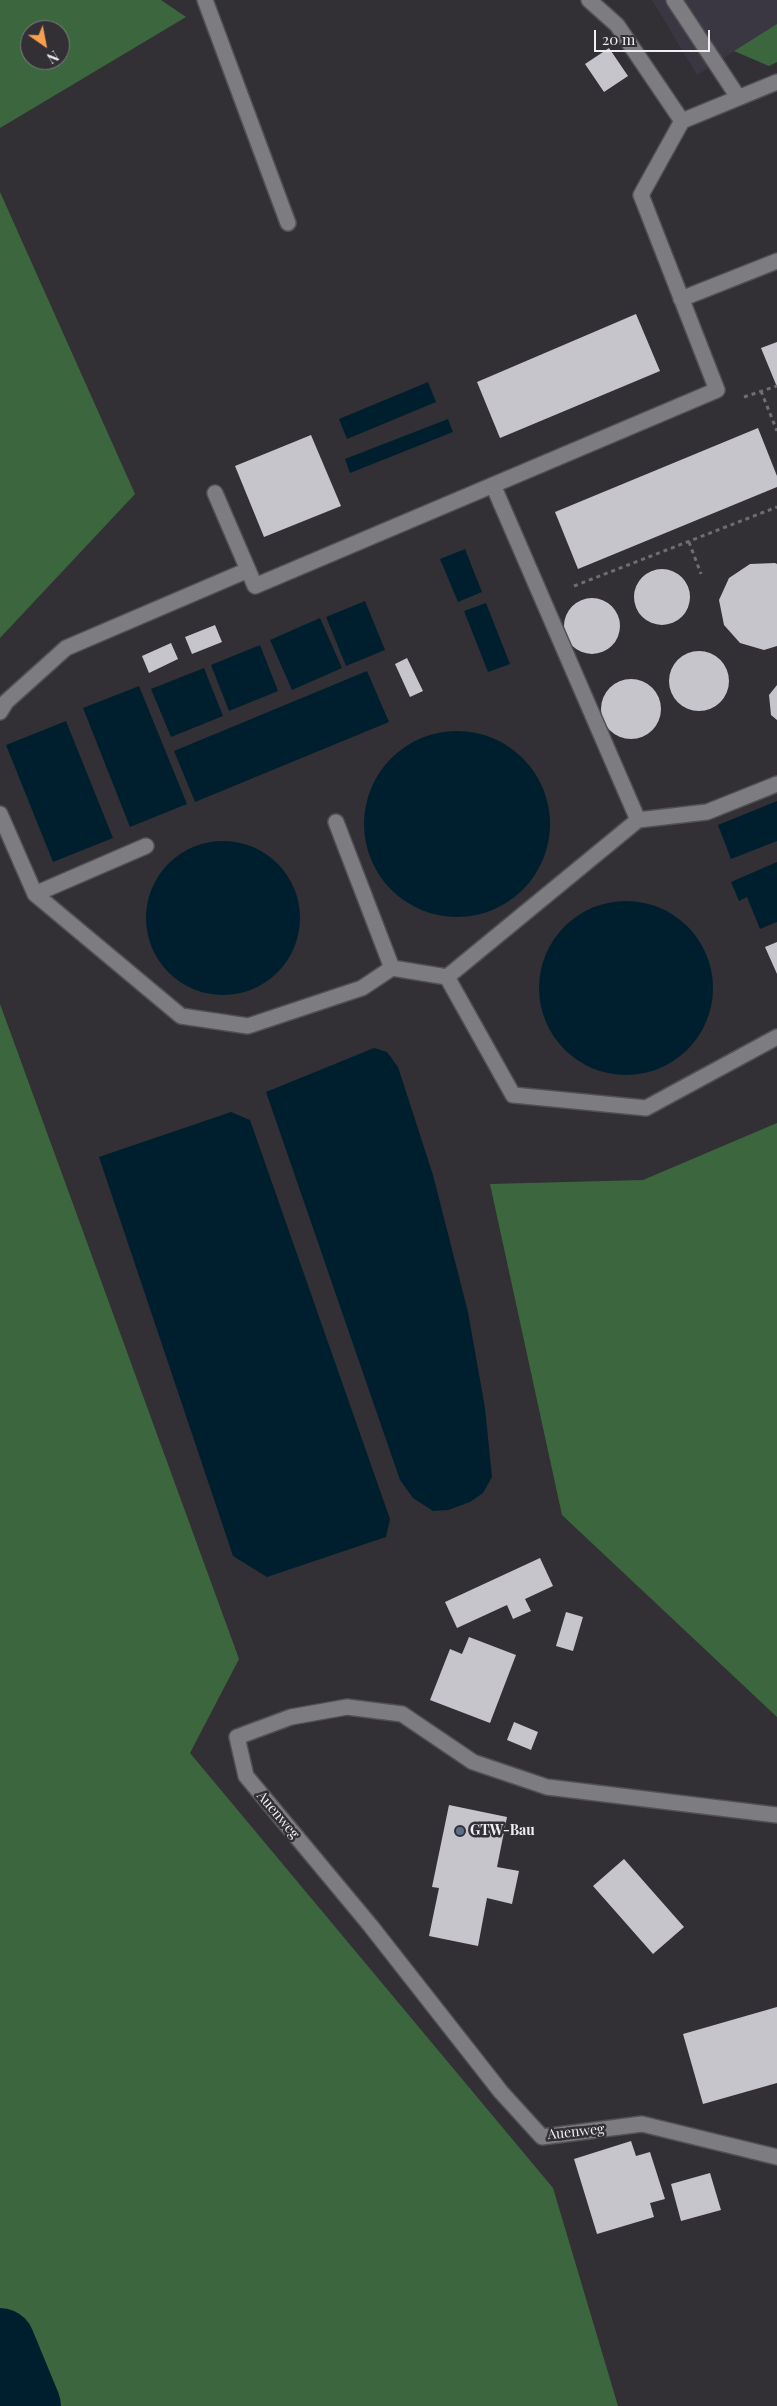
<!DOCTYPE html>
<html>
<head>
<meta charset="utf-8">
<style>
  body { margin:0 }
  #map { position:relative; width:777px; height:2406px; overflow:hidden; background:#323035; font-family:"Playfair Display",serif }
  canvas { display:block }
  .north { position:absolute; left:20px; top:20px; width:50px; height:50px; box-sizing:border-box; background:#323035; border:1px solid #7e7c80; border-radius:50%; rotate:147deg; font-size:14px; font-weight:700; line-height:20px; text-align:center; color:#efeef1 }
  .north::after { content:''; display:block; margin:auto; width:18px; height:22px; background:#f9a04c; clip-path:polygon(50% 0,100% 100%,50% 72%,0 100%) }
  .scale { position:absolute; left:594px; top:30px; width:116px; height:22px; box-sizing:border-box; border:2px solid #efeef1; border-top:0; padding-left:6px; font-size:15px; line-height:18px; white-space:nowrap; color:#efeef1; -webkit-text-stroke:4px #323035; paint-order:stroke }
</style>
</head>
<body>
<div id="map">
<canvas width="777" height="2406"></canvas>
<div class="north">N</div>
<div class="scale">20 m</div>
</div>
<script>
const ctx = document.querySelector('canvas').getContext('2d');
ctx.lineJoin = 'round';
function fill(path, color) { ctx.fillStyle = color; ctx.fill(path, 'evenodd'); }
const toPath = rows => new Path2D(rows.map(r => 'M' + r).join(''));
function strokePath(path, color, width, dash) { ctx.strokeStyle = color; ctx.lineWidth = width; ctx.lineCap = dash ? 'butt' : 'round'; ctx.setLineDash(dash || []); ctx.stroke(path); }
function write(font, color, halo, rows, align = 'center') {
  ctx.font = font + ' "Playfair Display",serif'; ctx.lineWidth = 5; ctx.setLineDash([]); ctx.textBaseline = 'middle'; ctx.strokeStyle = halo; ctx.fillStyle = color; for (const [text, x, y, turn = 0] of rows) {
    ctx.save(); ctx.translate(x, y); ctx.rotate((+turn || 0) * Math.PI / 180); ctx.textAlign = isNaN(turn) ? turn : align; if (halo) ctx.strokeText(text, 0, 0); ctx.fillText(text, 0, 0); ctx.restore();
  }
}
fill(toPath([
  [652,0,777,0,777,24,697,75]
]), '#3b3742');
fill(toPath([
  [0,0,161,0,186,17,0,128],
  [30,30,60,30,60,60,30,60],
  [777,24,777,62,769,66,734,51],
  [0,192,135,494,0,638],
  [0,1004,239,1659,190,1753,553,2188,618,2406,0,2406],
  [777,1123,777,1717,562,1515,490,1184,643,1180]
]), '#3c673e');
fill(toPath([
  [428,382,436,402,347,439,339,419],
  [448,419,453,432,350,473,345,459],
  [465,549,482,592,458,602,440,559],
  [365,601,385,650,346,666,326,617],
  [486,603,510,664,488,672,464,611],
  [320,618,342,668,292,690,270,640],
  [260,645,278,691,229,711,211,665],
  [204,668,223,716,171,737,151,689],
  [367,671,389,722,195,802,174,751],
  [139,686,187,804,130,827,83,708],
  [66,721,113,838,53,862,6,745],
  '364 824a93 93 0 1 1 186 0a93 93 0 1 1-186 0Z',
  [777,801,777,841,731,859,718,825],
  '146 918a77 77 0 1 1 154 0a77 77 0 1 1-154 0Z',
  [777,862,777,922,760,929,747,897,739,901,731,882],
  '539 988a87 87 0 1 1 174 0a87 87 0 1 1-174 0Z',
  [374,1048,387,1052,398,1067,433,1175,468,1312,485,1408,492,1477,483,1493,470,1502,448,1510,433,1511,413,1498,400,1480,266,1092],
  [231,1112,250,1120,390,1519,386,1537,267,1577,233,1556,99,1157]
]), '#001f2e');
strokePath(toPath([
  [0,2343,26,2406]
]), '#001f2e', 70);
fill(toPath([
  [609,48,628,76,604,92,585,64],
  [636,314,660,371,500,438,477,382],
  [777,342,777,387,761,348],
  [758,428,777,476,777,487,578,569,555,512],
  [311,435,341,506,264,537,235,466],
  [775,563,777,564,777,646,764,650,740,643,724,625,719,600,729,578,750,564],
  '634 597a28 28 0 1 1 56 0a28 28 0 1 1-56 0Z',
  '564 626a28 28 0 1 1 56 0a28 28 0 1 1-56 0Z',
  [215,625,222,642,192,654,185,637],
  [171,643,178,659,149,673,142,656],
  '669 681a30 30 0 1 1 60 0a30 30 0 1 1-60 0Z',
  [407,658,423,691,410,697,395,664],
  '601 709a30 30 0 1 1 60 0a30 30 0 1 1-60 0Z',
  [777,685,777,720,771,715,769,695],
  [777,942,777,974,765,947],
  [540,1558,553,1586,525,1599,531,1611,513,1619,507,1605,457,1628,445,1602],
  [566,1612,583,1617,573,1651,556,1646],
  [469,1637,516,1655,490,1723,430,1700,450,1649,462,1654],
  [514,1722,538,1732,531,1750,507,1740],
  [449,1805,507,1817,497,1867,519,1871,512,1904,487,1898,478,1946,429,1936,439,1888,432,1887],
  [624,1859,684,1927,653,1954,593,1886],
  [777,2007,777,2083,703,2104,683,2034],
  [631,2141,636,2156,650,2152,665,2199,650,2203,654,2217,597,2234,574,2159],
  [710,2173,721,2210,681,2221,671,2184]
]), '#c7c5cc');
const minor = toPath([
  [205,0,288,223],
  [589,0,617,25,682,121],
  [674,0,738,97],
  [681,299,777,261],
  [493,485,638,820],
  [215,493,255,586,717,390,641,195,682,121,777,82],
  [0,712,6,702,66,648,248,570],
  [0,814,35,894,181,1016,248,1026,362,988,392,968,447,977,638,820,707,812,777,784],
  [336,822,392,968],
  [35,894,146,846],
  [447,977,513,1095,646,1108,777,1037],
  [777,1815,547,1787,473,1762,402,1714,347,1707,291,1717,237,1737,246,1776,370,1925,501,2092,542,2137,642,2124,777,2157]
]);
strokePath(minor, '#515054', 18);
strokePath(toPath([
  [761,391,777,431],
  [744,397,777,386],
  [689,542,701,574],
  [574,586,777,507]
]), '#6f6d71', 3, [4, 4]);
strokePath(minor, '#7d7c81', 15);
for (const [x, y, r, color] of [
  [460,1831,5,"#5c6f8a"]
]) { const dot = new Path2D(); dot.arc(x, y, r, 0, 2 * Math.PI); ctx.fillStyle = color; ctx.fill(dot); strokePath(dot, '#323035', 2); }
write('14px', '#efeef1', '#323035', [
  ["Auenweg",278,1815,50],
  ["Auenweg",576,2132,-6]
]);
write('bold 14px', '#efeef1', '#323035', [
  ["GTW-Bau",470,1831]
], 'left');
</script>
</body>
</html>
